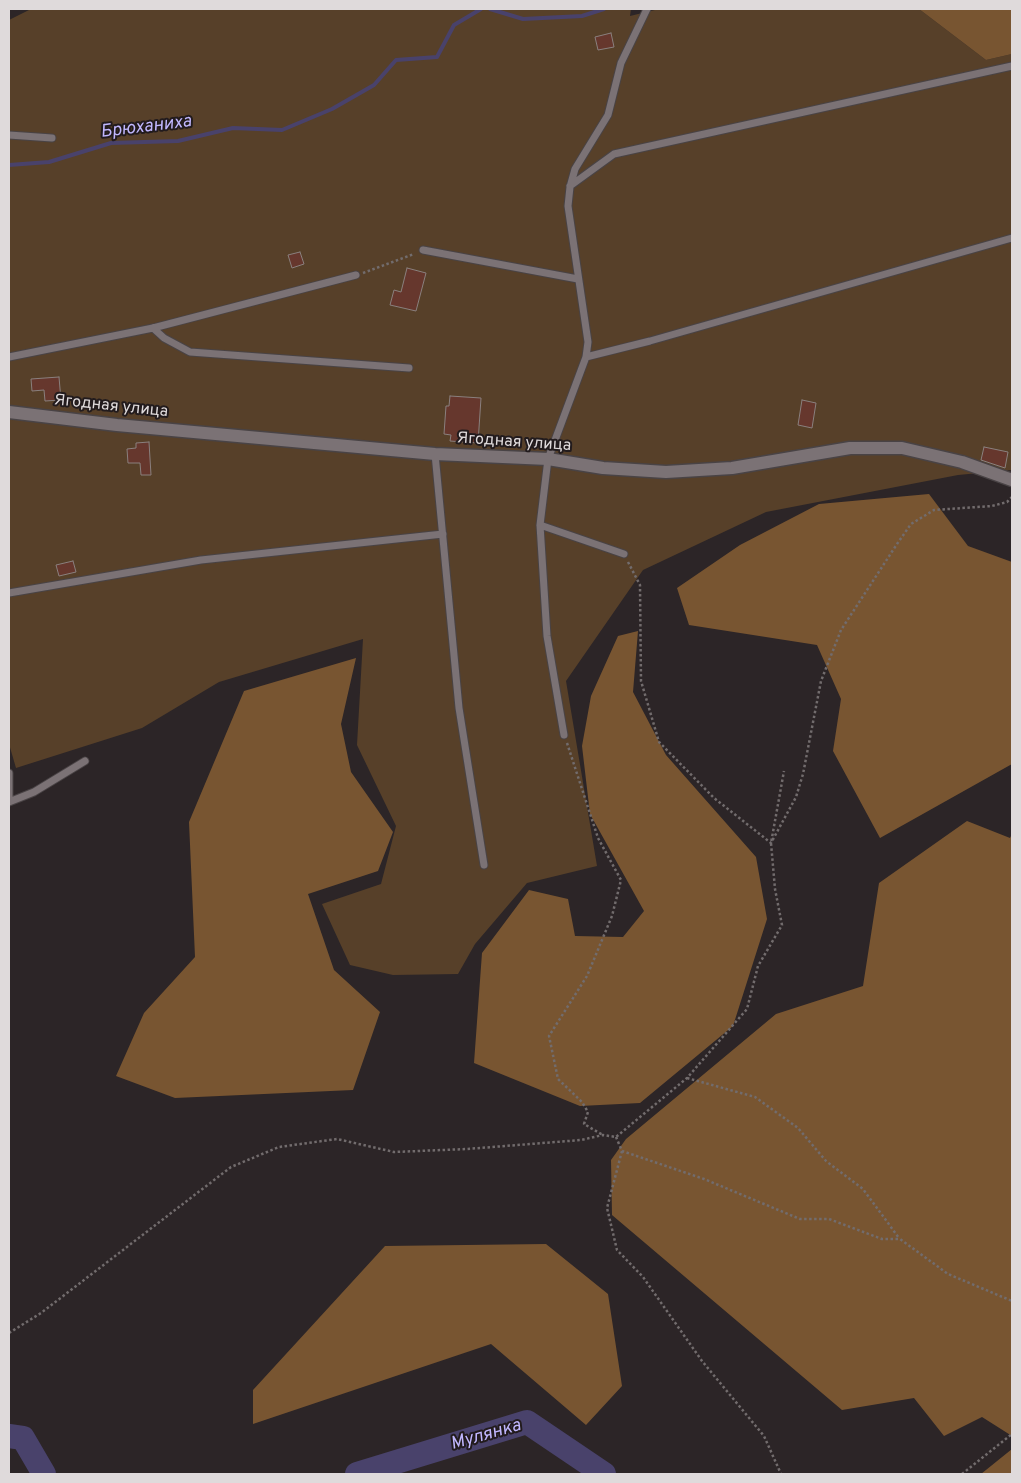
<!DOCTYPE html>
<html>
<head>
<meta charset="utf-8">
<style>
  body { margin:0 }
  #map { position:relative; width:1021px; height:1483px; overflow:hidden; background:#2c2527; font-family:Overpass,sans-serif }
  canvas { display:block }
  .frame { position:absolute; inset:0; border:10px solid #dfdadb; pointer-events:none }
</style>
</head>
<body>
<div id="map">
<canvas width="1021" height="1483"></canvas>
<div class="frame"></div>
</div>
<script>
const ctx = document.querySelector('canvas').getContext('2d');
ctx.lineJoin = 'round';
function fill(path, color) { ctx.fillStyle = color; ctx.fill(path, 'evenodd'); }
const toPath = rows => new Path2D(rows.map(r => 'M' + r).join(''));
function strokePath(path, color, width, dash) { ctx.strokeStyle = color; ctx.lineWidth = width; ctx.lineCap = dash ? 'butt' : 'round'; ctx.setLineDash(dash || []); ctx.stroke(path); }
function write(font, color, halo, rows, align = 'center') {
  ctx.font = font + ' Overpass,sans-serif'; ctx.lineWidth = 4; ctx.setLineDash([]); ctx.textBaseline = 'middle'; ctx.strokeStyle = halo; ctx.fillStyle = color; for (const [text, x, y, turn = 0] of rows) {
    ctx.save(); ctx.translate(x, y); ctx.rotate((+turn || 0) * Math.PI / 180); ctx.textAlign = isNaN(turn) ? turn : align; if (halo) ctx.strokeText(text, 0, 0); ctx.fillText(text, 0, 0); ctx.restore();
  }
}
fill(toPath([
  [31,9,631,9,630,16,659,9,919,9,986,60,1012,54,1012,470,958,475,766,512,643,570,566,681,597,866,527,883,475,944,458,974,393,975,350,965,322,904,381,884,396,826,357,745,363,639,219,682,142,728,16,768,9,744,9,20]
]), '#574029');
fill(toPath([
  [919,9,1012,9,1012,54,986,60],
  [929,494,968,546,1012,562,1012,764,880,838,833,751,841,699,817,645,689,625,677,588,740,545,819,504],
  [638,631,633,692,666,755,756,857,767,919,733,1026,640,1103,580,1106,474,1063,482,953,529,890,568,899,575,936,623,937,644,911,590,814,582,746,591,696,618,636],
  [356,658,341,724,351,772,393,832,378,871,308,894,334,970,380,1012,353,1090,175,1098,116,1076,144,1013,195,957,189,822,244,691],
  [967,821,1010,838,1012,834,1012,1436,982,1417,944,1436,914,1398,842,1410,612,1215,611,1160,626,1139,776,1014,863,986,879,883],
  [546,1244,608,1294,622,1386,586,1425,491,1344,253,1424,253,1390,385,1246],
  [1012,1449,1012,1474,981,1474]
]), '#785531');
strokePath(toPath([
  [490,9,523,19,582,16,604,9],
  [9,165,49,162,111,143,178,141,233,128,282,130,332,109,374,85,396,60,437,57,454,25,481,9]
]), '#49426b', 4);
strokePath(toPath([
  [9,1436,23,1438,44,1474],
  [357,1474,527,1422,604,1474]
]), '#49426b', 24);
const building = toPath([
  [611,33,614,47,598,50,595,37,611,33],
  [300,252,304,264,292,268,288,255,300,252],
  [407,268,426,273,416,311,390,305,394,290,401,292,407,268],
  [59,377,61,400,45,401,44,390,32,391,31,379,59,377],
  [450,396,481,398,478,443,450,441,451,435,444,434,446,406,449,406,450,396],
  [802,400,816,403,812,428,798,425,802,400],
  [149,442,151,475,141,475,140,463,128,463,127,449,136,448,136,443,149,442],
  [984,447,1008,452,1005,468,981,460,984,447],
  [73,561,76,572,59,576,56,565,73,561]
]);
fill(building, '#66372d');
strokePath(building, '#8a807e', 1);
const service = toPath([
  [9,135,52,138],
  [570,186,614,154,1012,66],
  [423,250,578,279],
  [153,328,164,338,190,352,409,368],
  [9,357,153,328,356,275],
  [586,357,650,341,1012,238],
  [435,454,459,708,484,865],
  [540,525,624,554],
  [9,593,201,560,443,534],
  [564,735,547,636,540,525,548,459,586,357,588,342,568,206,570,187,575,169,608,115,621,63,647,9],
  [9,773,9,797],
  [9,802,34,792,85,761]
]);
const minor = toPath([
  [9,412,117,425,435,454,548,459,603,468,666,472,732,468,850,448,902,448,962,462,1012,480]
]);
strokePath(service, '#494345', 9);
strokePath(minor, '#494345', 15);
strokePath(toPath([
  [363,273,414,254],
  [628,562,640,585,641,681,659,742,714,798,771,843,796,797,803,774,821,681,841,630,897,544,911,524,934,510,992,506,1007,502,1012,497],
  [567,743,598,838,621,880,612,916,587,976,549,1036,558,1079,582,1102,588,1112,584,1124,603,1135],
  [687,1078,755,1097,798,1128,826,1161,863,1189,899,1238],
  [616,1137,622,1151,704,1179,800,1219,829,1219,882,1239,900,1239,948,1274,1012,1301],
  [622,1151,607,1208,617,1250,643,1277,702,1361,764,1436,781,1474],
  [9,1333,41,1313,231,1167,279,1147,337,1139,394,1152,467,1149,581,1140,603,1135,616,1137,687,1078,747,1009,758,966,782,925,775,889,771,843,784,771],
  [962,1474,1012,1434]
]), '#726c6d', 2.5, [2.5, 2.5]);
strokePath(service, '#7b7275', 7);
strokePath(minor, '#7b7275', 12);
write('16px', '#dfdadb', '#221b1d', [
  ["Ягодная улица",111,407,6],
  ["Ягодная улица",514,443,4]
]);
write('italic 18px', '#c1b7fe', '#221b1d', [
  ["Брюханиха",146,128,-7],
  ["Мулянка",486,1436,-16]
]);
</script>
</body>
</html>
